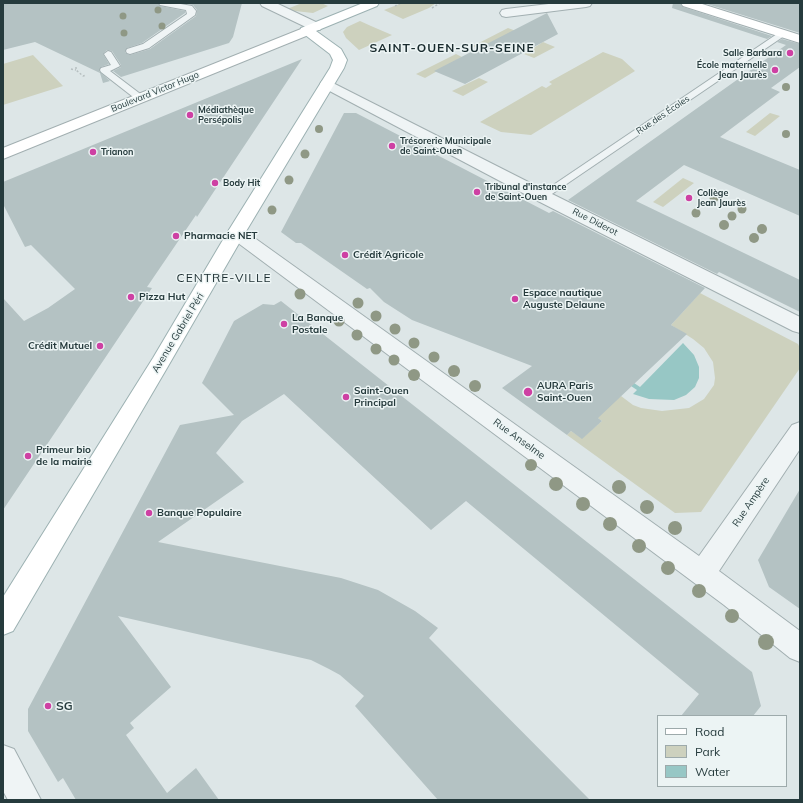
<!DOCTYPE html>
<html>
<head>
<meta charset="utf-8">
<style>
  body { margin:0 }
  #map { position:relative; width:803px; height:803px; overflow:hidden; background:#dde6e7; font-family:Mulish,sans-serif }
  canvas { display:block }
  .frame { position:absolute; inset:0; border:4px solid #263b3d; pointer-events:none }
  .legend { position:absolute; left:657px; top:715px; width:130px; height:72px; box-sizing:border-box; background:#ecf4f4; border:1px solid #9daaab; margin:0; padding:5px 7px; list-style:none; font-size:12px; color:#263b3d }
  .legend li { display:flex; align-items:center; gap:8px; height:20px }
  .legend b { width:20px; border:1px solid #9daaab }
</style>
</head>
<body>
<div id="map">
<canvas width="803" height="803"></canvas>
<div class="frame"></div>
<ul class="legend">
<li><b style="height:5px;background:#fff"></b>Road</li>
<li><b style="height:11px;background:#cdd1be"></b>Park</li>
<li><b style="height:11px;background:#97c7c5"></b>Water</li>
</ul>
</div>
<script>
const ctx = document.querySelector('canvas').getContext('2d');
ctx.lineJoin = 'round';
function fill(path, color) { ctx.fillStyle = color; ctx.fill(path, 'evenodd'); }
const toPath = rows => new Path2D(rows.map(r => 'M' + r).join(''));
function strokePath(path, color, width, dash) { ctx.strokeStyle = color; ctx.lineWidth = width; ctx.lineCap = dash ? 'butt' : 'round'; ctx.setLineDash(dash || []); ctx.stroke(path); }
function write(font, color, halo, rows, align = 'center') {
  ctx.font = font + ' Mulish,sans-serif'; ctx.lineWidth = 3; ctx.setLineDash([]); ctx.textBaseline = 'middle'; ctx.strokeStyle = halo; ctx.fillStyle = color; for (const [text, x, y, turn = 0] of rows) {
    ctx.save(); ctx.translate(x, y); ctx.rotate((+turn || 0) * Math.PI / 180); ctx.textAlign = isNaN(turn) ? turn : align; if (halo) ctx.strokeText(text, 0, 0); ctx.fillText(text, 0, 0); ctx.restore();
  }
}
fill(toPath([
  [302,3,321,3,328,6,313,13,295,11,287,9],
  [402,3,436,3,429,8,403,19,384,10],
  [360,21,371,26,392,35,359,50,346,38,343,32,347,27],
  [508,28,516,31,478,48,473,46],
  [543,42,555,47,534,58,524,54],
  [603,52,622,59,635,71,531,135,501,132,480,122,542,86,546,88,552,84,549,82],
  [456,54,462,57,425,78,416,74],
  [33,55,63,86,3,105,3,64],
  [479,78,488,82,463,96,452,91],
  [770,113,780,116,755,136,746,132],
  [683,178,694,183,663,207,653,202],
  [700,293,798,344,800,348,800,368,701,512,675,513,567,435,571,431,582,438,602,421,591,413,621,396,633,405,641,408,662,411,689,408,704,399,714,385,715,378,713,362,704,348,693,339,671,325]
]), '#cdd1be');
fill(toPath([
  [683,343,694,355,699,367,699,378,695,387,686,395,674,400,649,399,633,394,637,390,631,386,634,383,640,387]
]), '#97c7c5');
fill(toPath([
  [3,3,158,3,160,6,185,11,185,13,142,43,127,48,125,52,127,54,130,55,150,49,196,16,197,10,193,5,184,3,242,3,233,37,229,43,121,77,113,71,121,67,121,65,112,51,107,50,103,54,109,64,101,67,99,71,110,81,103,83,100,73,35,42,3,50],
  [673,3,680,3,683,7,772,36,767,39,672,8],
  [704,3,800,3,800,33],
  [547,13,558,34,465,84,434,71],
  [782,39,800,44,800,67,771,88,780,92,720,137,800,170,800,216,684,165,636,201,800,280,800,312,719,272,717,274,568,200,786,45,777,42],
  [302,59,197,217,196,215,147,287,152,288,3,510,3,298,24,321,48,308,75,289,31,245,25,247,3,204,3,182],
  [344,113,356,113,549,213,553,211,705,288,671,325,687,334,598,418,602,421,582,439,571,431,567,435,502,388,532,366,412,320,384,302,370,288,367,289,301,243,296,243,281,232],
  [281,301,752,672,761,706,753,716,681,716,699,694,466,501,431,530,284,394,242,421,216,453,244,482,158,542,341,578,378,590,415,611,438,628,429,638,590,800,438,800,355,706,364,696,340,675,329,669,311,660,118,616,171,687,130,723,134,728,126,735,167,793,196,768,219,800,76,800,63,778,58,782,28,731,28,709,180,425,234,415,202,383,234,321,263,304,274,305],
  [800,489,800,609,769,587,758,560]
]), '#b4c2c3');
const lane = toPath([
  [159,3,175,3,192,6,196,11,195,15,149,48,130,54,127,53,126,51,127,49,143,44,187,14,186,10,160,5,159,3],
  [780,32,783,32,787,34,546,198,538,198,537,196,780,32],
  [108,51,111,52,120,66,110,71,143,96,145,98,143,100,137,100,101,72,100,70,101,68,111,65,104,54,108,51]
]);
const street = toPath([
  [260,3,276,3,320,24,322,27,320,30,312,30,262,6,260,3],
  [557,3,592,3,590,6,586,7,506,17,502,16,500,13,502,10,506,9,557,3],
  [327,80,548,192,800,317,800,333,793,331,536,200,322,87,320,84,322,81,327,80],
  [236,227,242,229,699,556,792,425,800,422,800,449,719,571,800,631,800,662,790,658,724,605,230,237,227,233,230,229,236,227],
  [3,745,14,749,41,800,8,800,3,791,3,745]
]);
const secondary = toPath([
  [681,3,699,3,800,35,800,43,683,6,681,3],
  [306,27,311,28,312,31,311,34,3,159,3,148,306,27]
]);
const primary = toPath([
  [363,3,379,3,377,6,316,31,341,49,347,60,344,68,245,233,167,368,13,631,3,635,3,597,153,358,227,233,330,68,333,60,330,54,300,31,301,28,363,3]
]);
strokePath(lane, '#a2afb1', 2);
strokePath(street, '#a2afb1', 2);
strokePath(secondary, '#a2afb1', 2);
strokePath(primary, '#9cb1b2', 2);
strokePath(toPath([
  [395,6,401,3],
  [432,8,440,3],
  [389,51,393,44],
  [76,67,76,70,83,76,86,75],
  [71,69,76,70]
]), '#b7c0c1', 1.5, [2, 2]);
fill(lane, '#eff4f5');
fill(street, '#eff4f5');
fill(secondary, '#fff');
fill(primary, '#fff');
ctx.fillStyle = '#8f9885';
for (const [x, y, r] of [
  [158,10,3.5],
  [123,16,3.5],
  [162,26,3.5],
  [124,33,3.5],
  [786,87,4],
  [319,129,4],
  [786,134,4],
  [305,154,4.5],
  [289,180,4.5],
  [714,198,4.5],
  [742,209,4.5],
  [272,210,4.5],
  [696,213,4.5],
  [732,216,4.5],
  [724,225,5],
  [762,229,5],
  [754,238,5],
  [300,294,5.5],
  [358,303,5.5],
  [376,316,5.5],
  [339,321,5.5],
  [395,329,5.5],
  [357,335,5.5],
  [414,343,5.5],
  [376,349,5.5],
  [434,357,5.5],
  [394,360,5.5],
  [454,371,6],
  [414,375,6],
  [475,386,6],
  [531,465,6],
  [556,484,7],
  [619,487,7],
  [583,504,7],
  [647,507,7],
  [610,524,7],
  [675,528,7],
  [639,546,7],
  [668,568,7],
  [699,591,7],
  [732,616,7],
  [766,642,8]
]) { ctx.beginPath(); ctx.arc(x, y, r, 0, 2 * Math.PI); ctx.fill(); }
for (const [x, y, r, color] of [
  [790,53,4,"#ce40a3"],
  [775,70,4,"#ce40a3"],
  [190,115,4,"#ce40a3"],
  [392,146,4,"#ce40a3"],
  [93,152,4,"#ce40a3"],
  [215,183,4,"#ce40a3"],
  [477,192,4,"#ce40a3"],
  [689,198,4,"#ce40a3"],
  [176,236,4,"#ce40a3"],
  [345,255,4,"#ce40a3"],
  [131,297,4,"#ce40a3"],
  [515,299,4,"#ce40a3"],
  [284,324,4,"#ce40a3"],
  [100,346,4,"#ce40a3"],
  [528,392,5,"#ce40a3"],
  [346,397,4,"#ce40a3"],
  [28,456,4,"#ce40a3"],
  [149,513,4,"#ce40a3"],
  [48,706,4,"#ce40a3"]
]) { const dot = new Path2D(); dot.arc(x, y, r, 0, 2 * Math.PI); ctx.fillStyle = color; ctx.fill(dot); strokePath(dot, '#ecf4f4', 1.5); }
write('bold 9px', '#263b3d', '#ecf4f4', [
  ["Salle Barbara",782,53,"right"],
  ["École maternelle",767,65,"right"],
  ["Jean Jaurès",767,75,"right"],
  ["Médiathèque",198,110],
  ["Persépolis",198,120],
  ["Trésorerie Municipale",400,141],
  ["de Saint-Ouen",400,151],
  ["Trianon",101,152],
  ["Body Hit",223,183],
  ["Tribunal d'instance",485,187],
  ["de Saint-Ouen",485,197],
  ["Collège",697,193],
  ["Jean Jaurès",697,203]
], 'left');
write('9px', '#263b3d', '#ecf4f4', [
  ["Boulevard Victor Hugo",155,92,-22],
  ["Rue des Écoles",663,115,-34],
  ["Rue Diderot",595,222,27]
]);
write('bold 10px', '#263b3d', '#ecf4f4', [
  ["Pharmacie NET",184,236],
  ["Crédit Agricole",353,255],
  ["Espace nautique",523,293],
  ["Auguste Delaune",523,305],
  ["Pizza Hut",139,297],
  ["La Banque",292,318],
  ["Postale",292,330],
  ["Crédit Mutuel",92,346,"right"],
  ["AURA Paris",537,386],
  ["Saint-Ouen",537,398],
  ["Saint-Ouen",354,391],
  ["Principal",354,403],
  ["Primeur bio",36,450],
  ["de la mairie",36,462],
  ["Banque Populaire",157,513]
], 'left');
write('10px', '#263b3d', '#ecf4f4', [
  ["Avenue Gabriel Péri",178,333,-59],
  ["Rue Anselme",519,439,36],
  ["Rue Ampère",751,502,-56]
]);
ctx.letterSpacing = '1px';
write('bold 12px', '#192b2e', '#ecf4f4', [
  ["SAINT-OUEN-SUR-SEINE",452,48]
]);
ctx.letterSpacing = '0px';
ctx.letterSpacing = '1px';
write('12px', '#192b2e', '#ecf4f4', [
  ["CENTRE-VILLE",224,278]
]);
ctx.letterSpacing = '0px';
write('bold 12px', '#263b3d', '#ecf4f4', [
  ["SG",56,706]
], 'left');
</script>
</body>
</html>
